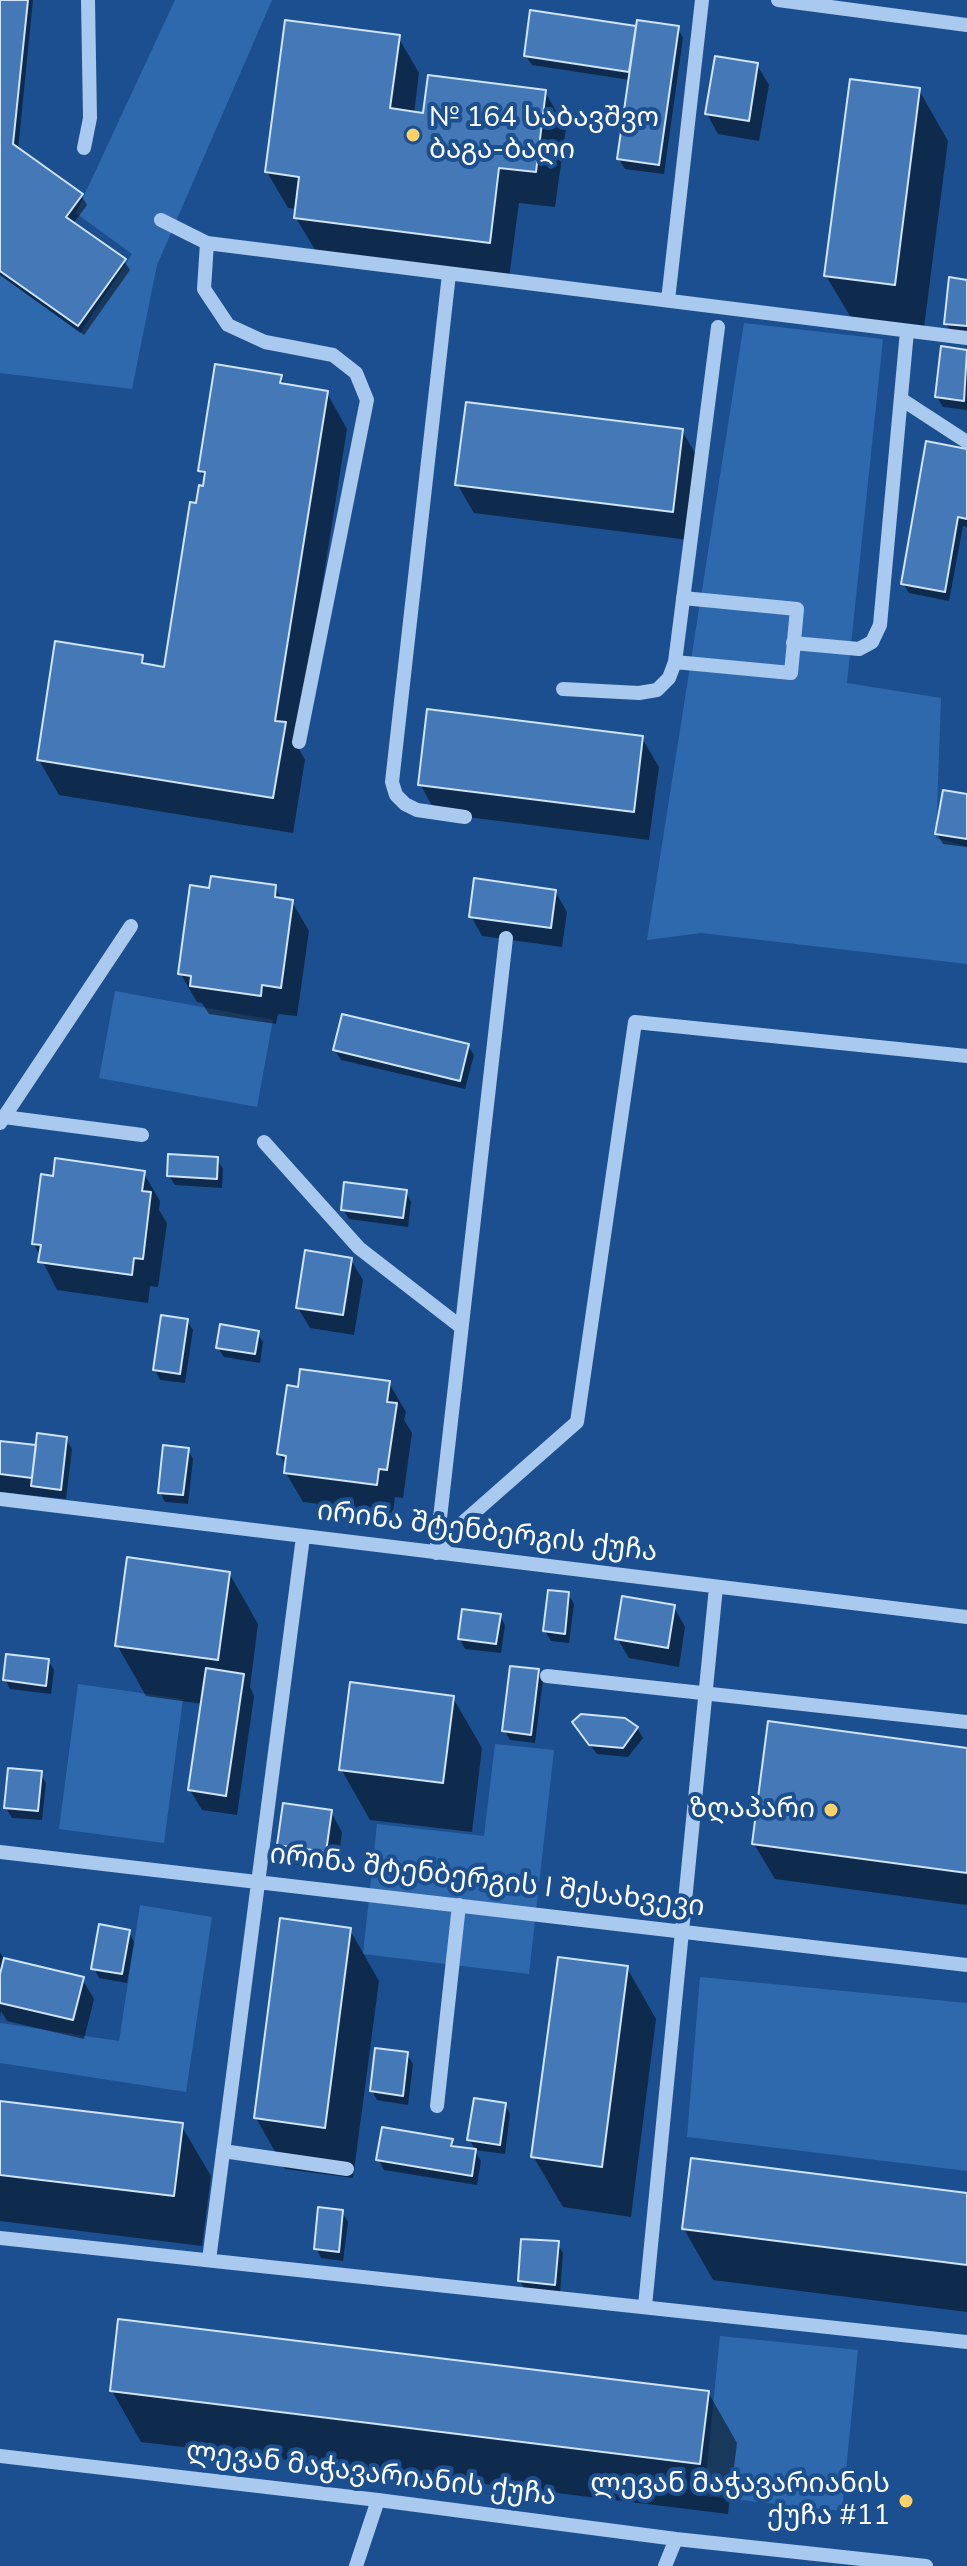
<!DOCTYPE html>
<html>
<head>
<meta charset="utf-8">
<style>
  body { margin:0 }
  canvas { display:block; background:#1b4f8f }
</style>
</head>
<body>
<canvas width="967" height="2566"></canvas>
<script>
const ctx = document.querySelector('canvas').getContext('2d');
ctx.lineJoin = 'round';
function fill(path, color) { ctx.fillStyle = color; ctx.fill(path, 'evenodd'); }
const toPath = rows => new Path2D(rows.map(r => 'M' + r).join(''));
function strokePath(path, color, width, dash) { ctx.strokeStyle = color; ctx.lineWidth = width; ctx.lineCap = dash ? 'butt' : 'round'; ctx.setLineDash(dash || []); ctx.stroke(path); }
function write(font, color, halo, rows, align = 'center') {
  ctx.font = font + ' "Nunito Sans","Noto Sans Georgian",sans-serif'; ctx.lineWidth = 8; ctx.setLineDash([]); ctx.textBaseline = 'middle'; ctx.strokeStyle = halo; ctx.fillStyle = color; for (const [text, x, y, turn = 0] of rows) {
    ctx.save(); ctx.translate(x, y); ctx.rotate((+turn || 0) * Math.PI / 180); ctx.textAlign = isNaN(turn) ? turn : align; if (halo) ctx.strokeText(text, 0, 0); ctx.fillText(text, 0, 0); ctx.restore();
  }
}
fill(toPath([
  [175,0,272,0,157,265,132,389,0,373,0,275,80,333,132,254,76,213],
  [744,323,883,339,847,683,941,698,936,838,967,847,967,964,701,933,647,940],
  [115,991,273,1020,257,1107,99,1078],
  [78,1684,183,1699,164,1843,59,1829],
  [495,1744,554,1750,529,1974,363,1954,377,1824,484,1836],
  [140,1905,212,1917,186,2092,0,2063,0,2023,119,2041],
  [700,1977,967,2003,967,2171,687,2137],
  [720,2336,858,2350,842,2511,704,2496]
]), '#2e69ad');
fill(toPath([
  [0,0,33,0,18,150,81,195,87,205,73,224,124,261,130,270,84,335,0,275],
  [532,12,638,28,678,28,683,38,664,174,625,169,619,159,630,80,532,65,526,56],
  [398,37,419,73,414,114,424,115,545,92,566,128,555,207,519,203,509,278,317,253,296,218,297,209,288,208,267,172],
  [757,65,769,85,759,141,718,134,707,114],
  [919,90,948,141,923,335,856,326,826,276],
  [967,282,967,335,951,333,946,323],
  [943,349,967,352,967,410,943,407,937,397],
  [280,376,286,386,327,393,347,429,297,745,305,760,293,833,59,795,39,760,142,657,147,666,166,669,197,506,206,481,200,471],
  [682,431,699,460,689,540,474,513,457,484],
  [967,451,967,527,963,526,949,601,909,593,903,583],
  [642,738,659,767,649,840,436,813,420,784],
  [967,796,967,847,943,844,937,834],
  [275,887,283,901,292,902,309,931,297,1016,278,1014,276,1024,209,1014,202,1003,197,1002,180,973,211,891],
  [555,891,567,912,562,947,482,936,471,916],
  [468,1046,474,1055,465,1089,341,1060,335,1050],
  [217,1159,223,1169,222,1188,175,1185,169,1176],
  [143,1172,160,1201,159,1210,167,1223,158,1287,150,1286,148,1303,57,1290,34,1244],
  [406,1192,411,1202,408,1227,349,1219,343,1209],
  [351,1260,363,1280,354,1335,310,1328,298,1308],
  [187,1321,193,1330,185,1383,160,1380,155,1370],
  [257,1333,263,1342,260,1363,224,1357,218,1348],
  [389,1383,406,1412,404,1420,412,1433,403,1498,395,1497,393,1513,303,1502,286,1473,287,1467,279,1454],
  [66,1439,72,1449,66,1499,0,1492,0,1443,34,1447],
  [188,1450,193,1459,188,1504,165,1502,160,1492],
  [229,1573,258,1624,250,1687,254,1696,237,1815,202,1810,190,1790,203,1704,146,1696,117,1645],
  [568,1594,574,1604,569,1643,551,1641,545,1631],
  [674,1607,685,1627,679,1667,629,1658,617,1638],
  [500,1616,505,1625,501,1653,465,1649,460,1639],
  [48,1660,54,1670,51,1694,10,1689,5,1679],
  [538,1671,543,1680,535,1743,510,1740,504,1730],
  [453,1698,482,1748,472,1832,370,1820,341,1769],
  [637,1728,643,1738,628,1757,597,1754,580,1732],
  [967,1750,967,1905,775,1879,754,1844],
  [40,1773,46,1783,42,1820,12,1818,6,1808],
  [331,1812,342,1832,337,1871,291,1864,279,1844],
  [350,1930,379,1981,353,2178,285,2169,256,2118],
  [129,1932,134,1942,127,1983,99,1978,94,1968],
  [0,1952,5,1961,82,1979,94,1999,84,2039,7,2021,1,2011,0,2019],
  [627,1968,656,2019,631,2217,563,2207,533,2156],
  [407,2054,413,2064,408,2105,377,2100,372,2091],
  [0,2103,181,2125,211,2176,202,2246,0,2221],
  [505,2105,510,2114,505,2154,475,2150,470,2140],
  [451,2140,456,2148,475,2151,481,2161,477,2185,384,2170,379,2160],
  [967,2195,967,2312,713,2280,684,2229],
  [342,2212,348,2222,343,2261,321,2258,316,2248],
  [557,2243,563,2253,560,2294,525,2290,520,2281],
  [112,2391,708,2392,737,2443,728,2514,141,2442]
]), '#0007');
const building = toPath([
  [0,0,28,0,13,144,83,194,66,217,126,259,78,326,0,271,0,0],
  [530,10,636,26,629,72,524,56,530,10],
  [285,20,400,35,390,108,423,113,428,75,546,90,536,172,499,168,490,243,294,218,299,177,265,172,285,20],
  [637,20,679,26,659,165,617,159,637,20],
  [715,56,758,63,749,121,705,114,715,56],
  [850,79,920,88,895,285,824,276,850,79],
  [949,277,967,280,967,326,944,324,949,277],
  [941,346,967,350,964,401,935,397,941,346],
  [215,364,282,375,280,383,328,391,275,721,286,722,273,798,37,760,55,641,143,655,142,663,164,667,190,502,196,503,199,485,203,486,205,472,198,471,215,364],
  [466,402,683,429,673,512,455,485,466,402],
  [926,441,967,449,967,519,958,517,945,592,901,584,926,441],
  [427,709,643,736,634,812,418,785,427,709],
  [943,790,967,794,967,839,935,834,943,790],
  [211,876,276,885,275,897,293,900,281,988,262,985,261,996,190,986,191,976,178,974,190,885,209,888,211,876],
  [474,878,556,890,551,928,469,917,474,878],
  [342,1014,469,1044,460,1081,333,1050,342,1014],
  [168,1154,218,1157,217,1179,167,1176,168,1154],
  [55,1158,145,1171,142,1191,151,1192,143,1259,134,1258,132,1275,38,1262,41,1245,32,1244,41,1174,53,1176,55,1158],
  [344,1182,407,1190,403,1218,341,1210,344,1182],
  [305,1250,352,1258,343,1315,296,1308,305,1250],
  [161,1315,188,1319,180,1374,153,1370,161,1315],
  [220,1324,259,1331,255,1354,216,1348,220,1324],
  [300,1369,390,1381,387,1402,397,1403,387,1470,379,1469,377,1485,284,1473,286,1456,277,1454,287,1385,298,1387,300,1369],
  [37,1433,67,1437,61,1490,31,1486,37,1433],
  [0,1441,36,1445,32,1478,0,1474,0,1441],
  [163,1445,189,1448,183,1495,158,1493,163,1445],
  [127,1557,230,1572,218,1660,115,1646,127,1557],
  [548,1590,569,1592,565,1634,543,1631,548,1590],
  [622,1596,675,1605,668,1648,615,1639,622,1596],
  [462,1609,501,1614,496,1644,458,1639,462,1609],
  [6,1654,49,1659,46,1686,3,1680,6,1654],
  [510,1666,539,1669,531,1735,502,1731,510,1666],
  [206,1668,244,1674,226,1796,188,1790,206,1668],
  [350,1682,454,1696,443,1783,339,1770,350,1682],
  [581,1714,625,1718,638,1727,623,1748,589,1745,572,1722,581,1714],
  [768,1721,967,1748,967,1873,752,1844,768,1721],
  [8,1768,42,1771,38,1811,4,1808,8,1768],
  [283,1803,332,1810,326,1852,277,1845,283,1803],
  [280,1918,351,1928,325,2128,254,2118,280,1918],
  [99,1924,130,1930,122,1974,91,1969,99,1924],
  [558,1957,628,1966,602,2167,531,2157,558,1957],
  [4,1958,84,1977,73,2020,0,2003,0,1974,4,1958],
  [375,2048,408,2052,403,2096,370,2091,375,2048],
  [474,2098,506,2103,500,2145,467,2140,474,2098],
  [0,2101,183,2123,174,2196,0,2175,0,2101],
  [382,2127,453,2139,451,2146,476,2149,472,2176,376,2160,382,2127],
  [691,2158,967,2193,967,2265,682,2229,691,2158],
  [318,2207,343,2210,339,2252,314,2249,318,2207],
  [521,2239,559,2241,555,2285,518,2281,521,2239],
  [118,2319,709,2391,700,2464,110,2391,118,2319]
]);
fill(building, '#4478b7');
strokePath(building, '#cfe3fa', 2);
strokePath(toPath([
  [778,0,967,25],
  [84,148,90,118,88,0],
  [161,220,207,243,967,338],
  [207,243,204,289,228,325,265,342,333,355,356,373,367,400,299,742],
  [449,274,392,782,396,795,405,804,417,810,465,817],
  [668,300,702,0],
  [901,399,967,442],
  [793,643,859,649,872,642,880,625,907,331],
  [675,662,791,673,797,609,683,598],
  [563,689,639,693,657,690,669,678,675,662,718,327],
  [4,1117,142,1135],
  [0,1123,131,926],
  [264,1142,359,1248,461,1327],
  [0,1499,967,1617],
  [436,1553,460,1525,577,1422,635,1022,967,1056],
  [436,1553,506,938],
  [547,1676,967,1722],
  [0,1852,967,1965],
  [437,2106,459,1905],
  [223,2151,347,2169],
  [0,2238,967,2342],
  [209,2260,303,1537],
  [645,2306,716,1587],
  [0,2456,378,2500,676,2539,926,2566],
  [356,2566,378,2500],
  [665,2566,676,2539]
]), '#a9c9ee', 14);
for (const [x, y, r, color] of [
  [413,135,8,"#ffd166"],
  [831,1810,8,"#ffd166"],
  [906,2501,8,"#ffd166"]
]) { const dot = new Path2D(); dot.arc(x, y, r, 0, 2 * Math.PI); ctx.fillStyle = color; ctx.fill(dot); strokePath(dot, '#1b4f8f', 3); }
write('28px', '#fff', '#1b4f8f', [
  ["№ 164 საბავშვო",429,119,"left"],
  ["ბაგა-ბაღი",429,151,"left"],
  ["ზღაპარი",815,1810],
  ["ლევან მაჭავარიანის",890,2485],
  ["ქუჩა #11",890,2517]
], 'right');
write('28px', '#fff', '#1b4f8f', [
  ["ირინა შტენბერგის ქუჩა",487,1533,7],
  ["ირინა შტენბერგის I შესახვევი",487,1882,7],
  ["ლევან მაჭავარიანის ქუჩა",371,2475,7]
]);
</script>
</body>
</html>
